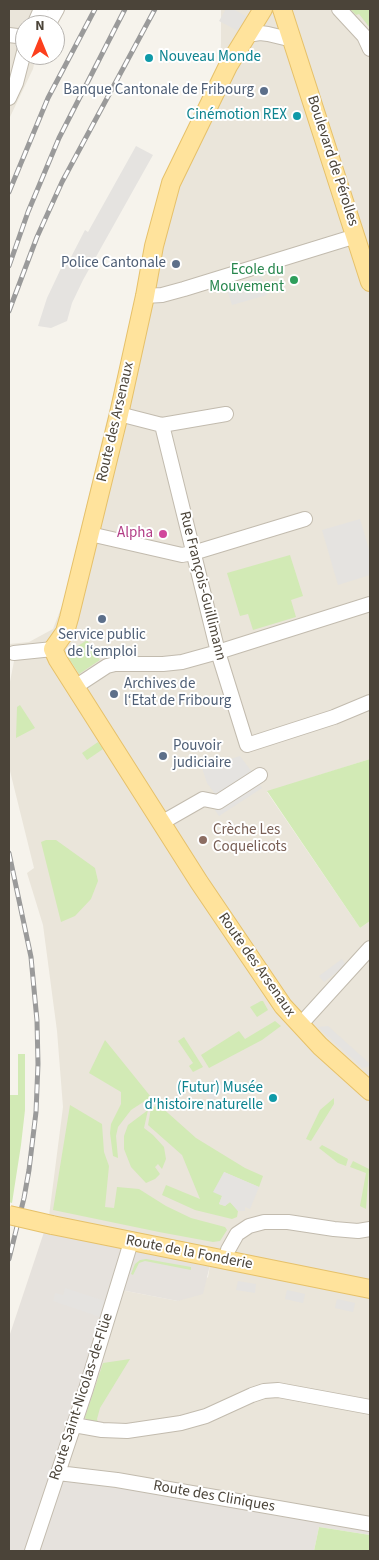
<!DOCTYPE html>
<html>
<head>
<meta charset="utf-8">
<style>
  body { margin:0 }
  #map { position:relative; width:379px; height:1560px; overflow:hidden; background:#f6f3ec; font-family:"Source Sans 3",sans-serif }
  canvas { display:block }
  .frame { position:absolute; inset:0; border:10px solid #4b4439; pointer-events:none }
  .north { position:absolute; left:15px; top:15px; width:50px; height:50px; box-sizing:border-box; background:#fff; border:1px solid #b7b4b0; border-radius:50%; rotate:0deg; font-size:14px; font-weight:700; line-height:20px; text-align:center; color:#4b4439 }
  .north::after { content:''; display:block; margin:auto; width:18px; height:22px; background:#fc3f1d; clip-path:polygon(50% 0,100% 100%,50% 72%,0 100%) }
</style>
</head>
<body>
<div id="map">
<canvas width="379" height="1560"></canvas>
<div class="frame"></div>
<div class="north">N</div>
</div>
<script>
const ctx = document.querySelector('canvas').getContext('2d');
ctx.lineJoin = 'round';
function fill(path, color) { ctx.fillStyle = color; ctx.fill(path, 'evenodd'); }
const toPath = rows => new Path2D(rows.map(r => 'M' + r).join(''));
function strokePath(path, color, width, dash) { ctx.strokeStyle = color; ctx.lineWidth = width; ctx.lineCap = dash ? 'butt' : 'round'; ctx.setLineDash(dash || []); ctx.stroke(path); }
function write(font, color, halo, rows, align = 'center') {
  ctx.font = font + ' "Source Sans 3",sans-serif'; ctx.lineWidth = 4; ctx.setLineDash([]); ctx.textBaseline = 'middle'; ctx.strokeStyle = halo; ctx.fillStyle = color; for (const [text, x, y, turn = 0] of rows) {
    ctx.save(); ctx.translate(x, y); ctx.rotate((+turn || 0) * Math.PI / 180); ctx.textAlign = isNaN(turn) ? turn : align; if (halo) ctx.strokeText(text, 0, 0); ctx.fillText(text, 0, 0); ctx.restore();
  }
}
fill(toPath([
  [9,9,62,9,54,25,25,25,25,55,36,55,33,69,9,119],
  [219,9,370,9,370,759,267,792,360,928,370,921,370,1517,63,1469,121,1290,178,1301,208,1277,211,1259,49,1226,44,1232,49,1216,63,1107,57,1031,43,925,27,873,34,868,9,767,9,687,14,661,9,661,9,644,29,642,53,629,63,603,159,203,220,68,221,43,221,10]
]), '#eae5da');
fill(toPath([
  [44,1232,210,1265,203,1294,178,1301,121,1290,63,1469,370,1517,370,1535,319,1527,314,1551,9,1551,9,1337]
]), '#e6e2dd');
fill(toPath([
  [350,9,370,9,370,28,359,14,356,15],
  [290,555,303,596,291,600,296,617,253,630,248,614,240,616,227,573],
  [87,640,100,660,79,674,66,654],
  [20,705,35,728,16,738,17,707],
  [98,742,103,749,87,760,82,753],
  [370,759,370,921,360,928,267,791],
  [46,840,56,840,95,868,98,881,91,899,75,916,61,922,41,842],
  [261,1001,263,1001,268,1010,257,1017,250,1007],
  [275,1021,281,1026,262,1040,209,1068,201,1055,239,1031,245,1039],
  [184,1037,203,1067,193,1072,189,1066,193,1063,178,1041],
  [105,1040,151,1097,131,1110,118,1127,116,1136,118,1158,113,1156,110,1133,111,1124,121,1104,121,1092,89,1073],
  [18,1054,25,1054,25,1110,21,1145,12,1203,9,1202,9,1095,18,1095],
  [334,1098,334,1104,311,1141,306,1139,320,1110],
  [70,1105,102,1124,104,1152,109,1166,105,1207,114,1208,117,1187,139,1189,166,1206,191,1218,225,1227,227,1230,220,1241,213,1242,159,1232,53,1210],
  [159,1105,196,1138,245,1168,263,1176,259,1187,224,1172,222,1196,219,1204,225,1206,230,1202,238,1211,237,1217,232,1219,195,1210,162,1195,166,1185,200,1199,182,1155,148,1125,151,1108],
  [148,1110,144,1128,153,1135,164,1147,166,1159,162,1169,158,1164,155,1167,160,1174,155,1179,146,1183,131,1167,124,1149,124,1136,128,1125],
  [322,1145,348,1159,346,1166,338,1163,319,1148],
  [353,1161,369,1169,366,1209,360,1206,366,1173,350,1167],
  [146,1259,191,1267,191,1270,145,1261,139,1263,133,1275,131,1274,135,1264,140,1260],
  [130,1359,100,1408,97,1419,99,1426,86,1420,85,1417,103,1363],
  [319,1527,370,1535,370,1551,314,1551]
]), '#d2eab5');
fill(toPath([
  [226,9,233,9,251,19,242,33,219,21],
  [136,146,153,155,83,280,72,303,67,321,51,328,38,326,47,298,64,262,68,263,85,230,88,232],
  [261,276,267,295,232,305,226,287],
  [360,519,370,553,370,575,338,585,322,530],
  [240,756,252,772,216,795,207,783,202,768],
  [258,782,262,788,219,816,215,810],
  [342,959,346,965,324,982,319,976],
  [328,1026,370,1064,370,1066,363,1068,318,1027],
  [217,1077,226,1089,212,1101,202,1089],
  [224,1172,259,1187,250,1209,245,1207,245,1211,238,1211,230,1202,225,1206,219,1204,222,1196,213,1192],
  [238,1281,256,1284,255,1293,236,1290],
  [65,1288,105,1301,100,1317,53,1301,55,1293,63,1295],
  [287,1290,305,1294,303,1303,285,1299],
  [337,1299,355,1303,353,1312,335,1308]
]), '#e5e3e0');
const minor = toPath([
  [339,9,364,36,370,49],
  [34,25,41,9],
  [48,25,57,9],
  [9,35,25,37],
  [247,35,260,33,268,34,293,40],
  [9,98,16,83,25,48],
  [145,296,162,295,184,289,356,236],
  [119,414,162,425,226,414],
  [162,425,218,652,247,745,334,717,370,702],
  [90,534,182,555,193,553,305,519],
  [14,653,53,649],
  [75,687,107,666,115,664,163,664,182,662,218,652,370,604],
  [161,823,203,799,218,802,260,775],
  [300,1025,370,948],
  [225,1261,228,1250,237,1234,249,1226,264,1222,288,1222,334,1229,358,1231,370,1229],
  [74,1425,102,1430,127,1431,181,1423,206,1416,252,1395,264,1391,278,1390,370,1407],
  [58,1473,117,1480,370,1524],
  [32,1551,86,1389,131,1242]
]);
const major = toPath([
  [263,9,228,66,171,183,154,246,145,296,119,414,69,618,65,632,53,649,58,660,199,882,283,1006,320,1046,370,1091],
  [282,9,370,282],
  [52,1225,370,1289]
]);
strokePath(minor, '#c2bbae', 16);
strokePath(major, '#e6c16a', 20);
strokePath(minor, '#fff', 14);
strokePath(major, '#ffe39c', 18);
const rail = toPath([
  [9,192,48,98,95,9],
  [9,266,28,212,59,138,125,9],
  [9,311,37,237,62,182,155,9],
  [9,853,31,957,37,1021,38,1064,36,1112,29,1170,24,1198,9,1259]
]);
strokePath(rail, '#9a9a9a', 5);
strokePath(rail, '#fff', 3, [9]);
const majorBridge = toPath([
  [9,1215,52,1225]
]);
strokePath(majorBridge, '#e6c16a', 20, []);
strokePath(majorBridge, '#ffe39c', 18);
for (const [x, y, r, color] of [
  [149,58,5,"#0f9aa8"],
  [264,91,5,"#5c6f8a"],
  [297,116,5,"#0f9aa8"],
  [176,264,5,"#5c6f8a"],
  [294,280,5,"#2e9e5b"],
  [163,534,5,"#d1479c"],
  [102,619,5,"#5c6f8a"],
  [114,694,5,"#5c6f8a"],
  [163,756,5,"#5c6f8a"],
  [203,840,5,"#8d6e63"],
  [273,1098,5,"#0f9aa8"]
]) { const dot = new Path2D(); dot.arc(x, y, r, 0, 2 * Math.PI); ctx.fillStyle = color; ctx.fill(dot); strokePath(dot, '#fff', 2); }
write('15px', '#0d838f', '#fff', [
  ["Nouveau Monde",159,58,"left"],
  ["Cinémotion REX",287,116],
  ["(Futur) Musée",263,1089],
  ["d'histoire naturelle",263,1106]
], 'right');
write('15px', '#4e5e75', '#fff', [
  ["Banque Cantonale de Fribourg",254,91],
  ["Police Cantonale",166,264],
  ["Service public",102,636,"center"],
  ["de l‘emploi",102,653,"center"],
  ["Archives de",124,685,"left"],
  ["l‘Etat de Fribourg",124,702,"left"],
  ["Pouvoir",173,747,"left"],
  ["judiciaire",173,764,"left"]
], 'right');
write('15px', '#4b4439', '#fff', [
  ["Boulevard de Pérolles",332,161,72],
  ["Route des Arsenaux",116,422,-77],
  ["Rue François-Guillimann",202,586,76],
  ["Route des Arsenaux",256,965,55],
  ["Route de la Fonderie",189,1253,11],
  ["Route Saint-Nicolas-de-Flüe",82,1397,-72],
  ["Route des Cliniques",214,1497,10]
]);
write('15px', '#27864d', '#fff', [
  ["Ecole du",284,271],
  ["Mouvement",284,288]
], 'right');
write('15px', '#b23c85', '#fff', [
  ["Alpha",153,534]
], 'right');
write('15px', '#785e54', '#fff', [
  ["Crèche Les",213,831],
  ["Coquelicots",213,848]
], 'left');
</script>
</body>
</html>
